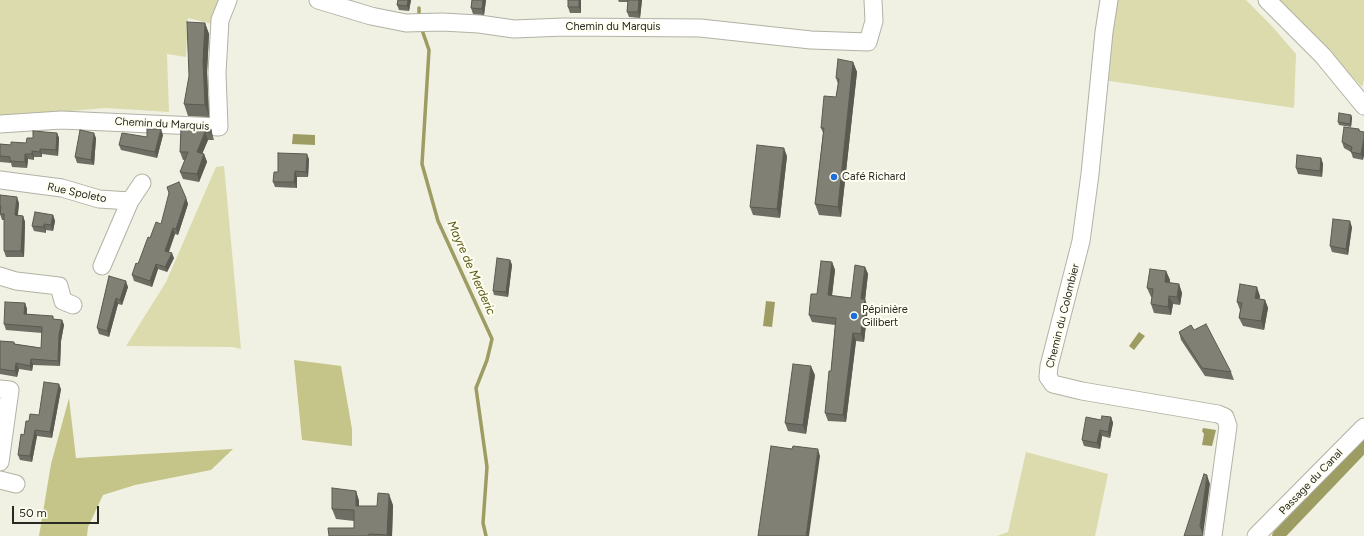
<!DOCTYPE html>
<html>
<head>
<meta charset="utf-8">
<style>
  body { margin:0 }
  #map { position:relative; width:1364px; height:536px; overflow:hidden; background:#f1f1e3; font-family:Figtree,sans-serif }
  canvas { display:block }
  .scale { position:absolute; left:12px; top:506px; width:87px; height:18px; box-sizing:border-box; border:2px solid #292924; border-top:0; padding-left:5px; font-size:12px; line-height:14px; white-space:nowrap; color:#292924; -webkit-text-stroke:3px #fefef1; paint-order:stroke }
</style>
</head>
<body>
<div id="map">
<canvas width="1364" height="536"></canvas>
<div class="scale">50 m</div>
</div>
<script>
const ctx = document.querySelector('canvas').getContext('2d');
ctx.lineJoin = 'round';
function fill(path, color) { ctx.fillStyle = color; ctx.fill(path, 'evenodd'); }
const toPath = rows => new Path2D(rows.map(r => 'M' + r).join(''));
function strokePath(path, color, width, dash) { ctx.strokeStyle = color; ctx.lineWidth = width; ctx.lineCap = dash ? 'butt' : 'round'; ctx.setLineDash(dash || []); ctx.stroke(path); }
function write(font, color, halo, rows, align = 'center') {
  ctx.font = font + ' Figtree,sans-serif'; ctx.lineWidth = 4; ctx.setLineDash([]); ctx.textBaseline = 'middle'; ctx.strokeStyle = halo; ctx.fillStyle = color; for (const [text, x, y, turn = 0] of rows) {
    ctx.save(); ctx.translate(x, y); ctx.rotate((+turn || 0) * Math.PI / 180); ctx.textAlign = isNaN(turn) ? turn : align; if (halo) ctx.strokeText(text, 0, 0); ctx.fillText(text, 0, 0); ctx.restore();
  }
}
fill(toPath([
  [0,0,226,0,216,25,188,18,186,57,167,54,169,112,106,108,0,117],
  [1113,0,1246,0,1270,24,1296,54,1294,108,1103,80],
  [1279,0,1364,0,1364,80,1362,87],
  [224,166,241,349,233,347,126,346,166,282,216,167],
  [1026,452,1108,474,1095,536,997,536,1008,532]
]), '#dbdbad');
fill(toPath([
  [294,360,341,366,352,429,352,446,302,440],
  [69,398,76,458,233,449,211,470,135,485,103,495,88,527,87,536,39,536,51,464]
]), '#c5c589');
fill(toPath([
  [293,134,315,135,315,145,292,144],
  [766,301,775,302,772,327,763,326],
  [1139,332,1145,336,1134,350,1129,346],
  [1203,428,1216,430,1212,446,1202,445,1204,434,1202,431]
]), '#9d9c62');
strokePath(toPath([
  [419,17,419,8],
  [421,27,429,50,422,164,438,221,492,339,487,360,476,388,487,467,483,523,486,536]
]), '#9d9c62', 3.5);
strokePath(toPath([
  [1278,536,1364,446]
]), '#9d9c62', 12);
const minor = toPath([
  [318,0,371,16,406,23,442,22,479,24,514,29,564,27,700,28,811,40,868,42,874,21,873,0],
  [1109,0,1104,32,1090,174,1081,241,1049,366,1048,377,1053,384,1082,391,1218,414,1225,417,1228,426,1213,536],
  [1267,0,1323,56,1364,106],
  [0,124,61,120,219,127,217,73,220,20,228,0],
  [0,180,62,188,99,199,130,201],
  [102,266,130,201,142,183],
  [0,276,16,281,59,286,63,301,73,305],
  [0,389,10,390,0,462],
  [0,480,16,484],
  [1256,536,1364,427]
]);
strokePath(minor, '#b1b1a5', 19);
strokePath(minor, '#fff', 17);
fill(toPath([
  [398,0,411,0,409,11,399,10,397,5],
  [472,0,486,0,484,15,473,14,471,8],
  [581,0,581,13,570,13,568,7],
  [618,0,642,0,640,18,629,17,627,12,628,2,619,2],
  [205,23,209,34,207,72,209,117,188,116,184,104],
  [853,62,857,72,841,217,819,215,815,204,823,133,821,128,836,97,838,84,836,78],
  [1351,115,1352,118,1351,127,1339,125,1338,122],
  [181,128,211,129,213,137,214,140,208,140,202,154,204,154,207,162,199,182,183,179,180,172,185,160,183,160,180,152],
  [1359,129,1360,132,1363,160,1353,158,1351,152,1344,148,1342,142],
  [57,133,59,138,58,156,42,154,42,157,34,157,34,160,28,159,27,168,12,167,11,163,0,162,0,144,11,145,26,143,33,138],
  [163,135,157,158,121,150,119,145,147,137],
  [96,138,94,165,77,163,75,157],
  [787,156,780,218,753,215,750,207],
  [1321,158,1323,164,1322,177,1298,174,1296,168],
  [309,159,308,177,297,177,297,188,275,187,273,182],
  [0,195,19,203,18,215,23,216,25,222,24,257,6,257,4,251,4,220,2,220,0,214],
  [186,198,188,204,178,235,175,234,169,252,174,258,167,272,158,269,152,287,134,281,132,275,161,224],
  [53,215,55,221,53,231,46,230,46,233,34,231,32,226],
  [1352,227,1348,255,1332,252,1330,246],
  [510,260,512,265,508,297,494,295,493,291],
  [832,262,835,270,832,296,851,298,865,267,868,274,865,300,868,307,864,342,856,341,846,422,828,421,825,413,831,371,835,325,812,322,809,315,817,294],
  [1166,271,1170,280,1169,283,1179,284,1182,293,1180,305,1173,304,1171,315,1154,313,1151,304,1152,297,1151,297,1147,288],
  [109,276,128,287,122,305,118,304,109,337,99,334,97,328],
  [1260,296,1259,299,1265,300,1268,308,1264,330,1243,326,1239,318,1240,310,1237,302],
  [25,303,27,309,27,314,54,319,62,320,64,325,61,341,60,366,33,365,32,371,19,369,17,377,0,374,0,341,14,342,15,344,41,348,42,333,6,330,4,324],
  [1179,332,1231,372,1234,380,1205,376,1181,340],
  [815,375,806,434,788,431,785,423],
  [61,389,52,438,37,436,32,462,20,460,18,455,29,421,39,415],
  [1111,417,1113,423,1110,438,1102,436,1100,449,1084,446,1082,440,1101,420],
  [356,491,359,501,359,506,377,506,393,505,392,536,329,536,354,528,354,521,336,519,332,509]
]), '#6e6e64');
fill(toPath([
  [408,0,411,0,409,11,407,6],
  [483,0,486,0,484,15,482,9],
  [579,0,581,0,581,13,579,7],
  [639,0,642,0,640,18,638,12],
  [205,23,209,34,207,72,209,117,205,105,203,61],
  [853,62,857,72,841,217,838,207],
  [1351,115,1352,118,1351,127,1350,124],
  [161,129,163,135,157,158,155,152],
  [211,129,213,137,214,140,211,133],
  [205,132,208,140,200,159,197,152],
  [57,133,59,138,58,156,56,150],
  [94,133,96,138,94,165,91,160],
  [1364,137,1364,156,1363,160,1361,154],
  [784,148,787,156,780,218,777,209],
  [40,149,42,154,42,157,40,152],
  [32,151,34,157,34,160,32,154],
  [25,154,28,159,27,168,25,162],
  [204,154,207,162,199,182,197,174],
  [307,154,309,159,308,177,306,172],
  [1321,158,1323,164,1322,177,1320,171],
  [295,171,297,177,297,188,294,182],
  [17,197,19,203,17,221,15,215],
  [186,198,188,204,178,235,176,229],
  [53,215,55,221,53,231,51,225],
  [23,216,25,222,24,257,21,251],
  [1350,221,1352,227,1348,255,1346,249],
  [44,224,46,230,46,233,44,227],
  [173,228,175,234,167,256,165,251],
  [172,253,174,258,167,272,165,267],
  [510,260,512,265,508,297,506,292],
  [832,262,835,270,831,303,828,295],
  [156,264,158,269,152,287,150,281],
  [865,267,868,274,865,300,868,307,864,342,861,334,861,299],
  [1166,271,1170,280,1168,291,1165,282],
  [126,281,128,287,122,305,120,300],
  [1179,284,1182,293,1180,305,1177,297],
  [1257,287,1260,296,1258,307,1255,298],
  [1169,296,1173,304,1171,315,1168,307],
  [116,298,118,304,109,337,107,331],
  [1265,300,1268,308,1264,330,1261,321],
  [25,303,27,309,26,319,24,314],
  [62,320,64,325,61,341,60,366,58,361,59,335],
  [853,333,856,341,846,422,843,415],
  [31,359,33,365,32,371,30,366],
  [16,363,19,369,17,377,15,371],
  [811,366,815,375,806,434,803,425],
  [59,384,61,389,52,438,50,432],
  [1111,417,1113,423,1110,438,1108,432],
  [35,430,37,436,32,462,30,456],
  [1100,430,1102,436,1100,449,1097,443],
  [818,449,820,456,809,536,806,536],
  [1207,475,1210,484,1203,535,1200,526],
  [356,491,359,501,359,517,356,506],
  [389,494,393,505,392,536,388,536,387,535]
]), '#5a5a51');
const building = toPath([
  [398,0,408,0,407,6,397,5,398,0],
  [472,0,483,0,482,9,471,8,472,0],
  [568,0,579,0,579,7,568,7,568,0],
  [628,0,639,0,638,12,627,12,628,0],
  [187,22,205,23,203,61,205,105,184,104,189,76,187,22],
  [838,59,853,62,838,207,815,204,824,128,821,128,824,96,836,97,839,79,836,78,838,59],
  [1339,113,1351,115,1350,124,1338,122,1339,113],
  [1344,127,1359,129,1359,131,1364,132,1364,137,1361,154,1351,152,1352,147,1342,142,1344,127],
  [181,128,211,129,211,133,205,132,197,152,204,154,197,174,180,172,188,152,180,152,181,128],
  [147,129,161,129,155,152,119,145,122,133,147,137,147,129],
  [80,130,94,133,91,160,75,157,80,130],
  [33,131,57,133,56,150,40,149,40,152,32,151,32,154,25,154,25,162,10,161,10,157,0,156,0,144,11,145,11,142,26,143,27,138,33,138,33,131],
  [757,145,784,148,777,209,750,207,757,145],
  [278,153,307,154,306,172,295,171,294,182,273,182,274,172,278,172,278,153],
  [1297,155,1321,158,1320,171,1296,168,1297,155],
  [179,182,186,198,176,229,173,228,165,251,172,253,165,267,156,264,150,281,132,275,136,263,138,264,148,237,150,238,156,222,161,224,169,193,167,187,179,182],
  [0,195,17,197,15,215,23,216,21,251,4,251,4,214,0,214,1,206,0,206,0,195],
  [35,212,53,215,51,225,44,224,44,227,32,226,35,212],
  [1333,219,1350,221,1346,249,1330,246,1333,219],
  [497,258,510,260,506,292,493,291,497,258],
  [821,261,832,262,828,295,851,298,855,265,865,267,861,299,865,299,861,334,853,333,843,415,825,413,829,371,831,371,836,318,809,315,811,294,817,294,821,261],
  [1150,269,1166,271,1165,282,1179,284,1177,297,1169,296,1168,307,1151,304,1153,289,1147,288,1150,269],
  [109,276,126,281,120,300,116,298,107,331,97,328,109,276],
  [1240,284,1257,287,1255,298,1265,300,1261,321,1239,318,1242,303,1237,302,1240,284],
  [5,302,25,303,24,314,53,316,53,319,62,320,59,335,58,361,31,359,30,366,16,363,15,371,0,369,0,341,14,342,14,344,41,348,42,327,4,324,5,302],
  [1206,324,1231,372,1202,368,1179,332,1191,325,1194,330,1206,324],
  [793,364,811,366,803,425,785,423,793,364],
  [44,382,59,384,50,432,35,430,30,456,18,455,21,434,24,435,26,421,29,421,30,414,39,415,44,382],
  [1102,416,1111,417,1108,432,1100,430,1097,443,1082,440,1086,417,1101,420,1102,416],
  [771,446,792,449,793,446,818,449,806,536,758,536,771,446],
  [1204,474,1207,475,1200,526,1203,534,1202,536,1184,536,1204,474],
  [332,488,356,491,356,506,377,506,378,493,389,494,387,535,369,534,369,536,329,536,328,528,354,528,354,510,332,509,332,488]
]);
fill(building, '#808074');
strokePath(building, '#5a5a51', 1);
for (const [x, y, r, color] of [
  [834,177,4,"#1e6ed9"],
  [854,316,4,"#1e6ed9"]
]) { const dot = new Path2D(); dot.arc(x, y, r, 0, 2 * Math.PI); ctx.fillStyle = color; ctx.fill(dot); strokePath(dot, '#fefef1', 1.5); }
write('11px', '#292924', '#fefef1', [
  ["Chemin du Marquis",613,27],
  ["Chemin du Marquis",162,124,3],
  ["Rue Spoleto",77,193,12],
  ["Chemin du Colombier",1063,316,-76],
  ["Passage du Canal",1311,482,-46]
]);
write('11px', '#292924', '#fefef1', [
  ["Café Richard",842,177],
  ["Pépinière",862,310],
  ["Gilibert",862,323]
], 'left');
write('italic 12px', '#5a5814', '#fefef1', [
  ["Mayre de Merderic",471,268,66]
]);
</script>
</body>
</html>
